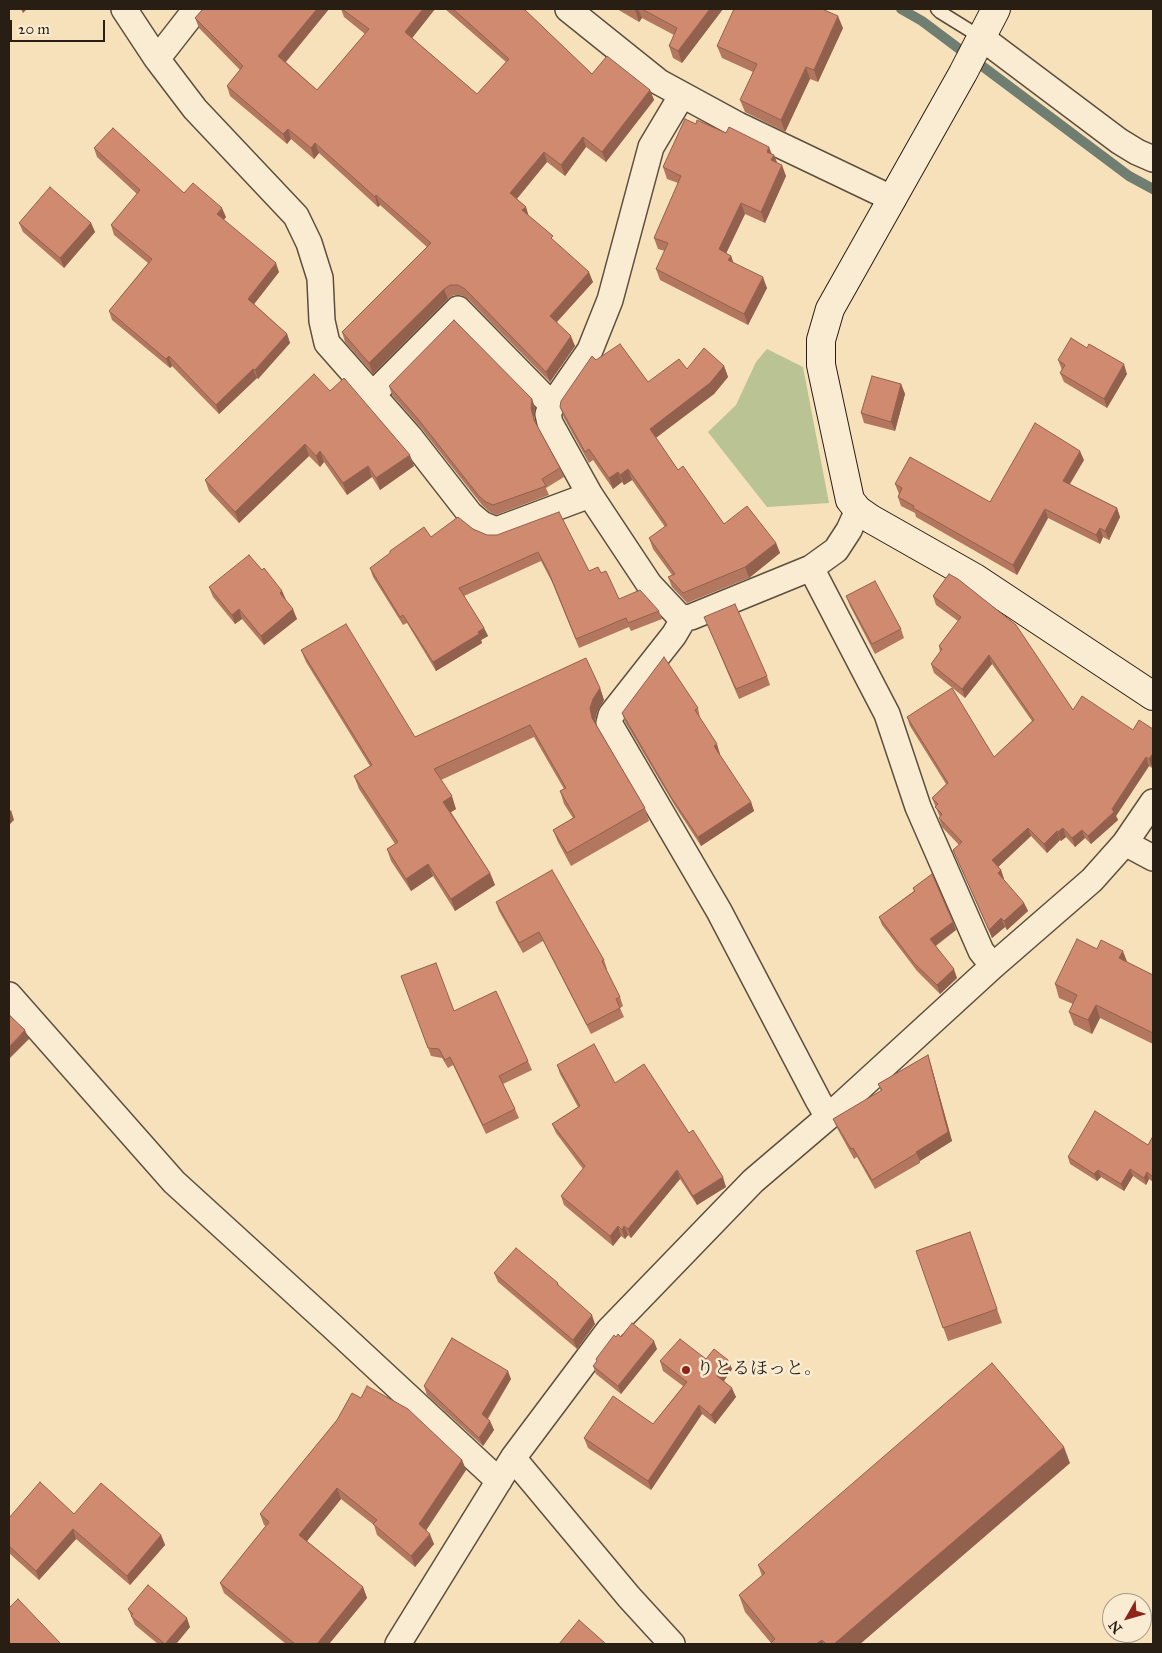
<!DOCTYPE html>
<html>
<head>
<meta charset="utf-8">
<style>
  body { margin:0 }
  #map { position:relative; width:1162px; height:1653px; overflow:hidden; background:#f7e1ba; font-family:"IM FELL Great Primer",serif }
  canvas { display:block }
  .frame { position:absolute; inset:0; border:10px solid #291e14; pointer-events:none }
  .north { position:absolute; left:1102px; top:1593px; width:50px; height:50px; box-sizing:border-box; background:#faecd2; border:1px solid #a69a86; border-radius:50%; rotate:232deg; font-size:14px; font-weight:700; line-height:20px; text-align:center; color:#291e14 }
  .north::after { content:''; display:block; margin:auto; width:18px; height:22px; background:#8f2418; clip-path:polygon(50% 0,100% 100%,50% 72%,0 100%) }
  .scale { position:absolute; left:10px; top:20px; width:95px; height:22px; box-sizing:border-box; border:2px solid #291e14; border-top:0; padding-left:6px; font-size:15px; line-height:18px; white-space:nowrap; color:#291e14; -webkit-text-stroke:4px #faecd2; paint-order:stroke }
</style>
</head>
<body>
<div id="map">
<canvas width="1162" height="1653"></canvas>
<div class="frame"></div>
<div class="north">N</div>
<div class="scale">20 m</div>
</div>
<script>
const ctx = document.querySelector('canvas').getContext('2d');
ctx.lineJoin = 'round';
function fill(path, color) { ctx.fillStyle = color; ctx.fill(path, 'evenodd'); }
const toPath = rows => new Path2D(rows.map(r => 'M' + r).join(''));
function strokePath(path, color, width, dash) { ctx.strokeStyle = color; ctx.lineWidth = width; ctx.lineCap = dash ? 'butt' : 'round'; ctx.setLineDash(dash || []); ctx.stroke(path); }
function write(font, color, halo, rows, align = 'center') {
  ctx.font = font + ' "IM FELL Great Primer","Noto Serif JP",serif'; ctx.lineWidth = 5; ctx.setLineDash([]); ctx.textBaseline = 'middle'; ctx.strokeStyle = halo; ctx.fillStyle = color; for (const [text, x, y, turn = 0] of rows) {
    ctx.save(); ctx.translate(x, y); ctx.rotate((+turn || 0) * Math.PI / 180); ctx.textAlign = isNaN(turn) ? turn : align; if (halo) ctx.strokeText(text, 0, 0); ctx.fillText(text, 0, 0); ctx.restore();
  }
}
fill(toPath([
  [767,349,803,367,829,503,767,507,708,432,736,405,756,362]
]), '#b9c393');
strokePath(toPath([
  [901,9,922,21,1129,176,1153,189]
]), '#6f7e70', 10);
const lane = toPath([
  [937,9,940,12,982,38]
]);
const street = toPath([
  [124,9,157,59,195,109,296,216,309,243,320,278,322,321,327,343,410,437,470,514,482,524,496,530,590,495],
  [568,9,659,82,738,125,893,199],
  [982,38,1119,141,1137,152,1153,159],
  [157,59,196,9],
  [682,95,651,147,610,300,590,350,552,405,548,414,550,423,590,495,649,584,678,615,684,618],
  [373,394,458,309,552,405],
  [811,568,887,714,918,807,981,951,993,966],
  [1125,843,1153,858],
  [9,995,174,1182,333,1327,499,1481],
  [828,1117,818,1100,719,911,609,723,611,715,674,635,684,618,691,617,811,568,836,550,849,530,858,510],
  [513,1458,629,1597,672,1644],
  [398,1644,513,1458,609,1330,753,1181,828,1117,993,966,1092,880,1125,843,1153,802]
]);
const secondary = toPath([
  [996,9,963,73,830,309,821,340,821,365,850,500,858,510,871,519,975,578,1153,696]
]);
strokePath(lane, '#5c4f3e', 15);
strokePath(street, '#5c4f3e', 28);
strokePath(secondary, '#291e14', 30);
strokePath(lane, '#faecd2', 12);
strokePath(street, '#faecd2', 25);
strokePath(secondary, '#faecd2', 28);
fill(toPath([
  [203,9,329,9,286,62,317,90,365,34,344,17,341,9,435,9,412,38,477,94,506,62,445,9,524,9,592,74,650,90,654,100,606,162,586,147,565,176,547,162,517,199,526,207,528,215,555,242,593,282,557,322,575,346,550,382,468,299,461,295,454,295,448,299,373,374,345,342,342,332,427,247,380,205,378,207,319,153,314,159,291,139,287,144,230,96,227,86,240,70,199,28,195,18],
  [617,9,723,9,682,63,673,58,669,46,674,35,642,18,639,22],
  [843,28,818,82,810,79,785,132,745,112,740,100,753,72,722,58,717,46],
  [696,124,726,133,774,155,777,162,786,176,765,223,745,214,726,253,731,256,733,262,767,288,748,325,660,280,656,269,665,251,658,249,654,238,678,183,667,179,663,167],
  [94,148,184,193,226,217,224,220,279,272,254,304,287,334,290,343,258,379,257,378,219,414,172,366,170,368,112,320,109,311,148,263,114,235,111,225,137,194,97,157],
  [19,223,91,223,95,232,64,268,23,232],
  [596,360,648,382,687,369,724,366,728,377,714,394,656,438,678,470,724,524,776,543,780,553,749,578,687,603,672,587,668,577,672,575,653,549,649,538,665,527,632,480,624,485,622,482,613,489,593,460,589,463,564,418,560,407],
  [1058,360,1127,374,1107,408,1064,382,1060,373,1062,370],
  [901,384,905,394,895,431,864,423,861,413],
  [389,386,532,399,535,408,534,417,536,424,560,468,564,477,546,488,549,495,496,515,490,512,482,505,421,428,392,395],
  [330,391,414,466,380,490,372,477,347,495,324,462,320,467,309,456,239,523,209,491,205,480],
  [1084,460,1070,484,1117,508,1120,517,1109,540,1103,537,1100,544,1048,518,1017,575,916,517,915,513,901,506,898,497,899,494,895,484,990,502],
  [473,529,487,535,589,571,601,573,619,599,659,611,662,619,631,631,629,627,579,648,552,582,541,561,464,596,484,628,488,636,481,640,482,643,436,671,407,623,403,625,373,577,370,568,431,537],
  [262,570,282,591,286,600,297,619,264,645,242,619,235,624,213,597,209,587],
  [949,574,1073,710,1133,730,1139,720,1152,768,1149,766,1116,816,1118,820,1091,844,1085,838,1075,847,1066,837,1061,841,1060,840,1047,853,1031,836,998,867,1001,870,1004,879,1003,880,1024,903,1028,911,1007,930,1005,927,992,938,953,850,959,845,942,827,939,818,940,817,939,815,932,798,946,784,910,726,907,717,994,757,1032,721,992,664,965,698,934,673,931,664,940,652,939,646,958,621,936,605,933,596],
  [846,596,901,629,904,638,875,654,850,606],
  [704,617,767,676,770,685,739,699],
  [301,650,415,737,600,688,604,700,597,712,595,720,596,724,645,808,649,821,571,866,558,842,553,830,573,818,564,804,560,791,564,789,534,737,441,780,456,809,451,812,490,873,495,885,455,911,433,876,411,891,391,861,387,849,395,844,359,789,354,776,370,766,306,662],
  [698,708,700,718,720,754,719,754,751,802,754,811,701,846,675,806,625,722,622,713],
  [913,888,953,922,956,930,936,946,957,978,940,994,917,971,882,925,879,917,914,891],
  [496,902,604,960,607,969,606,970,620,997,623,1006,620,1008,624,1017,591,1034,543,941,523,953,499,911],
  [1127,962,1153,975,1153,1044,1100,1018,1092,1034,1074,1025,1069,1012,1073,1004,1059,998,1055,984],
  [401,976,528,1061,532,1070,503,1084,515,1109,519,1118,486,1134,453,1065,448,1068,442,1058,431,1056],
  [928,1055,931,1065,952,1141,920,1161,920,1163,875,1189,857,1157,854,1159,837,1128,833,1119,881,1091,878,1084],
  [557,1065,615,1083,689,1133,726,1187,697,1205,680,1179,631,1238,628,1235,625,1239,621,1236,613,1246,564,1205,561,1196,583,1169,556,1133,552,1124,578,1107,560,1074],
  [1153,1136,1153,1182,1149,1179,1146,1185,1133,1176,1124,1191,1101,1177,1097,1181,1070,1164,1068,1157,1148,1145],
  [970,1232,1002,1323,948,1341,916,1251],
  [494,1273,558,1283,559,1286,595,1324,577,1349,498,1282],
  [616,1337,621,1337,657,1349,621,1394,596,1374,593,1366,597,1361,596,1359],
  [706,1359,728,1360,732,1369,724,1381,736,1397,715,1424,702,1414,651,1490,588,1448,584,1438,653,1424,683,1386,663,1371,660,1361],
  [511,1379,488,1419,490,1421,494,1430,483,1446,427,1395,424,1386],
  [337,1420,462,1460,466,1470,426,1530,434,1544,415,1567,377,1535,374,1525,341,1499,307,1541,363,1587,367,1598,329,1644,286,1644,224,1593,220,1583,266,1526,264,1525,260,1514],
  [1070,1463,860,1644,770,1644,771,1643,745,1612,739,1595,762,1576,758,1565],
  [9,1518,161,1535,165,1545,130,1585,76,1539,39,1580,9,1553],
  [128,1609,190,1627,176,1644,158,1644,135,1625]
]), '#b3775f');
fill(toPath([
  [21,9,27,9,23,13],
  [317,9,329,9,282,66,278,56],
  [423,9,435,9,409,42,405,32],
  [636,9,638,9,642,18,639,22,635,10],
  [710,9,723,9,682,63,678,51],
  [838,16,843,28,818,82,814,70],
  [806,67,810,79,785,132,781,120],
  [650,90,654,100,606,162,602,152],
  [288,129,291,139,287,144,283,134],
  [583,137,586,147,565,176,561,165],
  [315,143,319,153,314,159,311,148],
  [769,147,773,157,774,155,778,166,776,171,767,152],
  [544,152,547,162,513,203,510,193],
  [782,165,786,176,765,223,761,212],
  [376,195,380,205,378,207,375,197],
  [741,203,745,214,723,260,719,249],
  [526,207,529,217,522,210],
  [222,208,226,217,220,224,217,214],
  [91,223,95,232,64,268,60,258],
  [731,256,735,267,728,260],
  [276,263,279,272,251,308,248,299],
  [589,272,593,282,553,326,550,316],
  [763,277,767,288,748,325,744,314],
  [444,289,448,299,373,374,369,363],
  [287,334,290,343,258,379,255,370],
  [571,336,575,346,550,382,546,372],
  [169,356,172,366,170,368,166,359],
  [1124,364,1127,374,1107,408,1104,399],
  [724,366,728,377,714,394,654,439,650,429],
  [253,369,257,378,219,414,216,405],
  [901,384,905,394,895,431,891,422],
  [532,399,535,408,534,417,537,430,531,408],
  [305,444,309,456,239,523,235,512],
  [320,451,324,462,320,467,316,456],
  [1080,451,1084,460,1066,490,1063,481],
  [410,455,414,466,380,490,376,478],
  [368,466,372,477,347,495,343,483],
  [628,469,632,480,624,485,620,475],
  [618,472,622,482,613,489,609,478],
  [1117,508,1120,517,1109,540,1105,531],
  [1045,509,1048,518,1017,575,1013,565],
  [1100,528,1103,537,1100,544,1096,535],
  [776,543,780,553,749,578,745,567],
  [282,591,286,600,280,593],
  [239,609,242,619,235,624,232,615],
  [293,609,297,619,264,645,261,636],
  [484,628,488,636,481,640,482,643,436,671,433,662],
  [989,655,992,664,965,698,962,689],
  [600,688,604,700,597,712,595,720,597,730,592,718,590,708,593,699],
  [717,744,720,754,718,755,714,746],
  [1153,753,1153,767,1152,768,1149,759],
  [1146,757,1149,766,1116,816,1118,820,1091,844,1088,836,1112,809],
  [452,796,456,809,448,814,443,802],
  [751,802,754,811,701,846,698,837],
  [11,810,14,820,9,825,9,812],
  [1028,828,1031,836,996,869,992,860],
  [1063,828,1066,837,1061,841,1058,832],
  [1082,830,1085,838,1075,847,1072,838],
  [1057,831,1060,840,1047,853,1044,844],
  [428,864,433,876,411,891,406,879],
  [1001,870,1004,879,1001,882,998,873],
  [490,873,495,885,455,911,451,899],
  [1024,903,1028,911,1007,930,1004,921],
  [1001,918,1005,927,992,938,989,930],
  [953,922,956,930,933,947,930,939],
  [1123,951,1128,964,1119,958],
  [954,969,957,978,940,994,937,985],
  [1096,1005,1100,1018,1092,1034,1088,1020],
  [25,1030,29,1039,9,1059,9,1047],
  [928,1055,931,1065,952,1141,920,1161,916,1152],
  [1130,1169,1133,1176,1124,1191,1121,1184],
  [677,1170,680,1179,631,1238,628,1229],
  [1098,1170,1101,1177,1097,1181,1094,1174],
  [1147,1172,1149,1179,1146,1185,1144,1178],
  [723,1177,726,1187,697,1205,693,1196],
  [618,1226,621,1236,613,1246,610,1236],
  [624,1226,628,1235,625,1239,622,1230],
  [592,1315,595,1324,577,1349,573,1340],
  [654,1341,657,1349,621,1394,618,1386],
  [728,1360,732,1369,721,1385,717,1376],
  [508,1371,511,1379,485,1422,482,1414],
  [732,1388,736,1397,715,1424,711,1415],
  [699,1405,702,1414,651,1490,648,1481],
  [490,1421,494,1430,483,1446,479,1438],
  [1064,1447,1070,1463,860,1644,834,1644],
  [462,1460,466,1470,423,1535,419,1524],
  [337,1488,341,1499,303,1546,299,1535],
  [73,1529,76,1539,39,1580,36,1571],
  [430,1534,434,1544,415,1567,411,1556],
  [161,1535,165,1545,130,1585,127,1576],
  [363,1587,367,1598,329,1644,317,1644],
  [187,1618,190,1627,176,1644,165,1644],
  [822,1640,823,1644,816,1644]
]), '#92614e');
const building = toPath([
  [203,9,317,9,278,56,317,90,369,29,342,9,423,9,405,32,477,94,509,59,453,9,524,9,592,74,607,56,650,90,602,152,583,137,561,165,544,152,510,193,526,207,522,210,553,236,551,238,589,272,550,316,571,336,546,372,465,289,458,285,450,285,444,289,369,363,342,332,431,243,376,195,375,197,315,143,311,148,288,129,283,134,227,86,243,66,195,18,203,9],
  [642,9,710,9,678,51,669,46,677,28,642,9],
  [734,9,822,9,838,16,814,70,806,67,781,120,740,100,757,64,717,46,734,9],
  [685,119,696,124,697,120,726,133,729,127,769,147,767,152,774,155,771,160,782,165,761,212,741,203,719,249,731,256,728,260,763,277,744,314,656,269,668,243,654,238,681,176,663,167,685,119],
  [113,128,184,193,193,183,222,208,217,214,276,263,248,299,287,334,255,370,253,369,216,405,169,356,166,359,109,311,152,259,111,225,140,190,94,148,113,128],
  [50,187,91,223,60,258,19,223,50,187],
  [454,320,532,399,531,408,534,420,560,468,542,479,546,486,493,505,486,502,479,496,418,419,389,386,454,320],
  [1071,338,1087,348,1089,344,1124,364,1104,399,1060,373,1065,365,1058,360,1071,338],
  [620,344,648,382,679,359,687,369,704,348,724,366,710,383,650,429,678,470,683,466,724,524,747,506,776,543,745,567,683,593,668,577,675,574,649,538,667,525,628,469,620,475,618,472,609,478,589,449,585,452,560,407,561,401,592,356,596,360,620,344],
  [314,374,330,391,344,378,410,455,376,478,368,466,343,483,320,451,316,456,305,444,235,512,205,480,314,374],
  [872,376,901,384,891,422,861,413,872,376],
  [1035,423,1080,451,1063,481,1117,508,1105,531,1100,528,1096,535,1045,509,1013,565,913,508,914,506,898,497,902,488,895,484,910,457,990,502,1035,423],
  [559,512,589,571,598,567,601,573,606,571,619,599,640,590,659,611,628,623,626,618,576,639,549,573,538,552,459,588,484,628,478,632,479,634,433,662,403,615,400,617,370,568,390,553,390,551,424,527,431,537,458,517,473,529,487,535,497,535,559,512],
  [249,555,262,570,264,568,282,591,280,593,293,609,261,636,239,609,232,615,209,587,249,555],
  [949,574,958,579,1016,625,1073,710,1082,696,1133,730,1139,720,1153,729,1153,753,1149,759,1146,757,1112,809,1114,812,1088,836,1082,830,1072,838,1063,828,1058,832,1057,831,1044,844,1028,828,992,860,1001,870,998,873,1024,903,1004,921,1001,918,989,930,953,850,962,842,939,818,942,814,935,807,938,804,932,798,948,783,907,717,952,688,994,757,1034,720,989,655,962,689,931,664,942,649,939,646,961,617,933,596,949,574],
  [875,581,901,629,872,644,846,596,875,581],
  [735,604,767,676,736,689,704,617,735,604],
  [346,624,415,737,586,658,600,688,593,699,590,708,592,718,645,808,567,853,553,830,575,817,560,791,566,788,530,725,434,769,452,796,443,802,490,873,451,899,428,864,406,879,387,849,398,842,354,776,372,765,301,650,346,624],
  [664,657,698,708,695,710,717,744,714,746,751,802,698,837,671,797,622,713,664,657],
  [552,870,604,960,602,961,620,997,616,999,620,1008,587,1025,539,932,519,943,496,902,552,870],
  [932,874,953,922,930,939,954,969,937,985,914,963,879,917,915,891,913,888,932,874],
  [1077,939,1097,949,1101,940,1123,951,1119,958,1153,975,1153,1033,1096,1005,1088,1020,1069,1012,1077,995,1055,984,1077,939],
  [436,963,454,1011,496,991,528,1061,499,1076,515,1109,483,1125,450,1057,445,1060,439,1049,428,1048,401,976,436,963],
  [9,1015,25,1030,9,1047,9,1015],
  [594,1044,615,1083,644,1064,689,1133,693,1130,723,1177,693,1196,677,1170,628,1229,624,1226,622,1230,618,1226,610,1236,561,1196,585,1166,552,1124,580,1106,557,1065,594,1044],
  [928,1055,948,1132,916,1152,917,1153,872,1180,853,1148,851,1149,833,1119,882,1090,878,1084,928,1055],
  [1095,1111,1148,1145,1153,1136,1153,1177,1147,1172,1144,1178,1130,1169,1121,1184,1098,1170,1094,1174,1068,1157,1095,1111],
  [970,1232,997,1309,943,1328,916,1251,970,1232],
  [516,1248,558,1283,557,1284,592,1315,573,1340,494,1273,516,1248],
  [632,1323,654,1341,618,1386,593,1366,597,1361,596,1359,614,1335,616,1337,618,1334,621,1337,632,1323],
  [452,1338,508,1371,482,1414,490,1421,479,1438,424,1386,452,1338],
  [680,1339,706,1359,714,1349,728,1360,717,1376,732,1388,711,1415,699,1405,648,1481,584,1438,613,1396,653,1424,687,1382,660,1361,680,1339],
  [992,1363,1064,1447,834,1644,826,1644,822,1640,816,1644,770,1644,775,1639,739,1595,765,1573,758,1565,992,1363],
  [367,1386,408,1409,462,1460,419,1524,430,1534,411,1556,373,1524,377,1520,337,1488,299,1535,363,1587,317,1644,295,1644,220,1583,269,1522,260,1514,337,1420,352,1393,361,1398,367,1386],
  [40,1482,74,1514,101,1483,161,1535,127,1576,73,1529,36,1571,9,1546,9,1518,40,1482],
  [148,1585,187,1618,165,1644,131,1616,133,1614,128,1609,148,1585],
  [18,1599,61,1644,9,1644,9,1608,18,1599],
  [579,1620,606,1644,559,1644,579,1620]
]);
fill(building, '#d08a6f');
strokePath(building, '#92614e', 1);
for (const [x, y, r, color] of [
  [686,1370,5,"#8f2418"]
]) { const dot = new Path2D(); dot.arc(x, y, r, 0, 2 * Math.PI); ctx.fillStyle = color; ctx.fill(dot); strokePath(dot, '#faecd2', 2); }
write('18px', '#291e14', '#faecd2', [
  ["りとるほっと。",696,1370]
], 'left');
</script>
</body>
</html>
